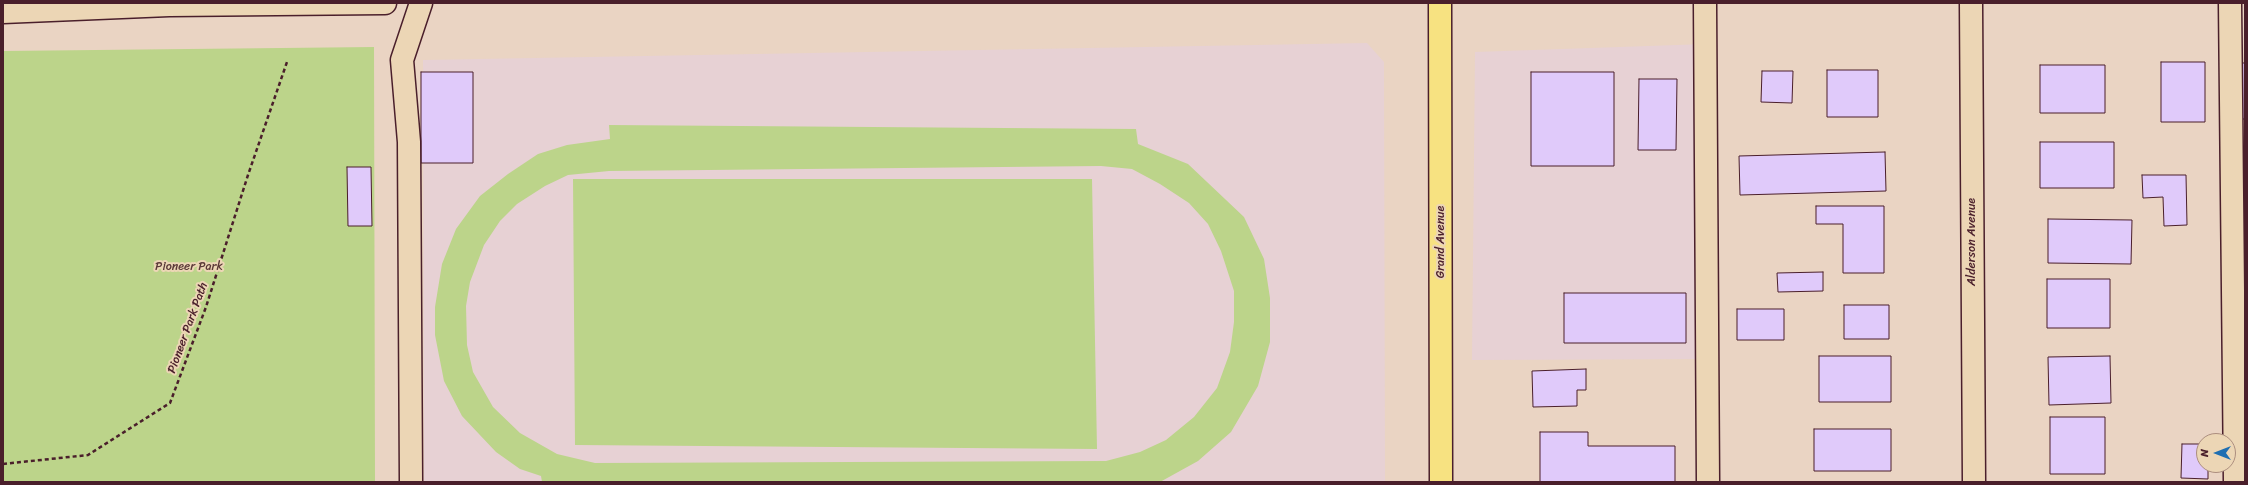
<!DOCTYPE html>
<html>
<head>
<meta charset="utf-8">
<style>
  body { margin:0 }
  #map { position:relative; width:2248px; height:485px; overflow:hidden; background:#ead4c3; font-family:Sriracha,sans-serif }
  canvas { display:block }
  .frame { position:absolute; inset:0; border:4px solid #4a1f2b; pointer-events:none }
  .north { position:absolute; left:2196px; top:433px; width:40px; height:40px; box-sizing:border-box; background:#ecd6b5; border:1px solid #ab8d7e; border-radius:50%; rotate:270deg; font-size:11px; font-weight:700; line-height:16px; text-align:center; color:#4a1f2b }
  .north::after { content:''; display:block; margin:auto; width:14px; height:18px; background:#1f6fb2; clip-path:polygon(50% 0,100% 100%,50% 72%,0 100%) }
</style>
</head>
<body>
<div id="map">
<canvas width="2248" height="485"></canvas>
<div class="frame"></div>
<div class="north">N</div>
</div>
<script>
const ctx = document.querySelector('canvas').getContext('2d');
ctx.lineJoin = 'round';
function fill(path, color) { ctx.fillStyle = color; ctx.fill(path, 'evenodd'); }
const toPath = rows => new Path2D(rows.map(r => 'M' + r).join(''));
function strokePath(path, color, width, dash) { ctx.strokeStyle = color; ctx.lineWidth = width; ctx.lineCap = dash ? 'butt' : 'round'; ctx.setLineDash(dash || []); ctx.stroke(path); }
function write(font, color, halo, rows, align = 'center') {
  ctx.font = font + ' Sriracha,sans-serif'; ctx.lineWidth = 4; ctx.setLineDash([]); ctx.textBaseline = 'middle'; ctx.strokeStyle = halo; ctx.fillStyle = color; for (const [text, x, y, turn = 0] of rows) {
    ctx.save(); ctx.translate(x, y); ctx.rotate((+turn || 0) * Math.PI / 180); ctx.textAlign = isNaN(turn) ? turn : align; if (halo) ctx.strokeText(text, 0, 0); ctx.fillText(text, 0, 0); ctx.restore();
  }
}
fill(toPath([
  [1367,43,1384,62,1385,482,424,482,423,60],
  [1706,44,1708,359,1472,360,1475,52]
]), '#e7d1d4');
fill(toPath([
  [374,47,375,482,3,482,3,51],
  [609,125,1136,129,1138,144,1188,164,1244,217,1264,259,1270,298,1270,342,1258,386,1231,432,1198,461,1160,482,542,482,541,476,520,469,496,452,462,416,444,381,435,335,435,307,442,264,456,229,480,196,508,174,538,154,567,145,610,139],
  [1101,166,1132,169,1160,184,1189,203,1208,224,1221,251,1234,291,1234,322,1230,352,1217,388,1194,417,1166,440,1140,452,1106,461,595,463,557,454,520,433,493,407,473,372,467,345,466,306,470,282,484,245,500,221,517,204,545,186,568,175,609,171],
  [573,179,1092,179,1097,449,575,445]
]), '#bcd48a');
const building = toPath([
  [2161,62,2205,62,2205,122,2161,122,2161,62],
  [2242,63,2245,63,2245,119,2242,119,2242,63],
  [2040,65,2105,65,2105,113,2040,113,2040,65],
  [1827,70,1878,70,1878,117,1827,117,1827,70],
  [1762,71,1793,71,1792,103,1761,102,1762,71],
  [421,72,473,72,473,163,421,163,421,72],
  [1531,72,1614,72,1614,166,1531,166,1531,72],
  [1639,79,1677,79,1676,150,1638,150,1639,79],
  [2040,142,2114,142,2114,188,2040,188,2040,142],
  [1885,152,1886,191,1740,195,1739,156,1885,152],
  [347,167,371,167,372,226,348,226,347,167],
  [2142,175,2186,175,2187,225,2164,226,2163,197,2143,198,2142,175],
  [2233,195,2245,195,2245,232,2234,233,2233,195],
  [1816,206,1884,206,1884,273,1843,273,1843,224,1816,224,1816,206],
  [2048,219,2132,220,2131,264,2048,263,2048,219],
  [1823,272,1823,291,1778,292,1777,273,1823,272],
  [2047,279,2110,279,2110,328,2047,328,2047,279],
  [1564,293,1686,293,1686,343,1564,343,1564,293],
  [1844,305,1889,305,1889,339,1844,339,1844,305],
  [1737,309,1784,309,1784,340,1737,340,1737,309],
  [1819,356,1891,356,1891,402,1819,402,1819,356],
  [2110,356,2111,403,2049,405,2048,357,2110,356],
  [1586,369,1586,390,1577,390,1577,406,1533,407,1532,371,1586,369],
  [2050,417,2105,417,2105,474,2050,474,2050,417],
  [1814,429,1891,429,1891,471,1814,471,1814,429],
  [1540,432,1588,432,1588,446,1675,446,1675,482,1540,482,1540,432],
  [2182,444,2204,444,2204,465,2208,465,2208,479,2181,478,2182,444]
]);
fill(building, '#e0cafa');
strokePath(building, '#4a1f2b', 1);
const minor = toPath([
  [1705,3,1708,482],
  [1971,3,1974,482],
  [2230,3,2235,482],
  [3,12,169,5,385,3],
  [411,482,409,142,402,60,421,3]
]);
const major = toPath([
  [1440,3,1441,482]
]);
strokePath(minor, '#4a1f2b', 25);
strokePath(major, '#4a1f2b', 25);
strokePath(toPath([
  [3,464,88,455,170,403,206,307,248,175,287,62]
]), '#4a1f2b', 2.5, [4, 3]);
strokePath(minor, '#ecd6b5', 22);
strokePath(major, '#f7e281', 22);
write('12px', '#4a1f2b', '#ecd6b5', [
  ["Grand Avenue",1441,242,-90],
  ["Alderson Avenue",1972,242,-90],
  ["Pioneer Park Path",188,328,-70]
]);
write('12px', '#5b3a39', '#ecd6b5', [
  ["Pioneer Park",189,267]
]);
</script>
</body>
</html>
